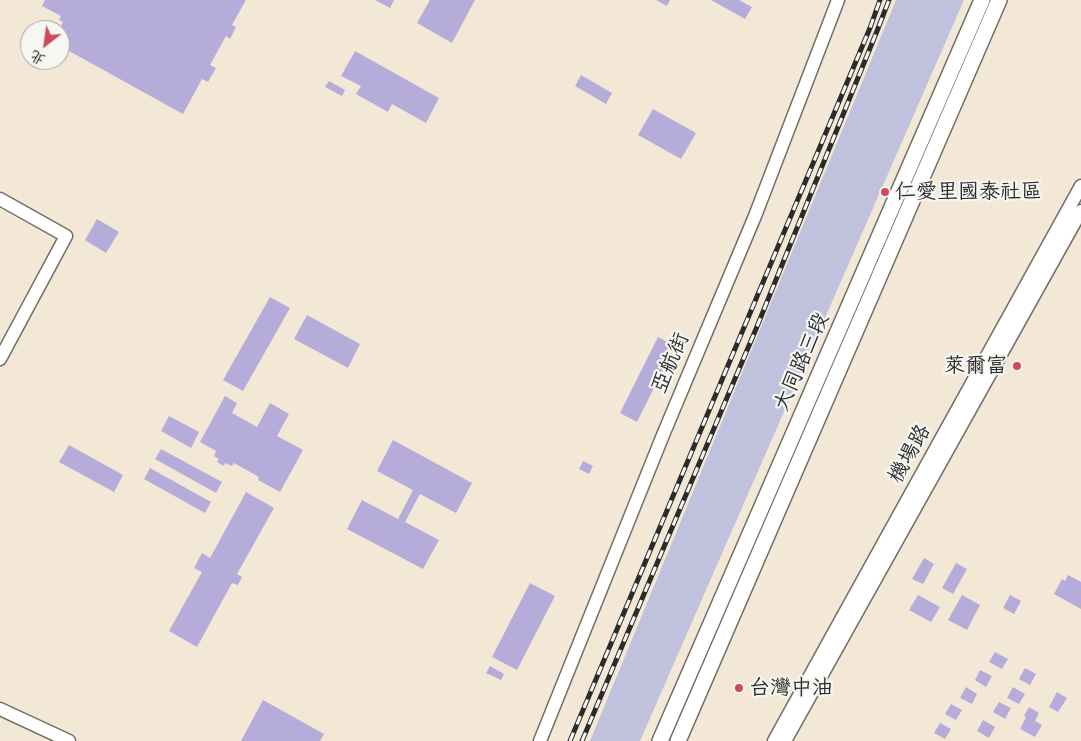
<!DOCTYPE html>
<html>
<head>
<meta charset="utf-8">
<style>
  body { margin:0 }
  #map { position:relative; width:1081px; height:741px; overflow:hidden; background:#f3e8d6; font-family:Caveat,"LXGW WenKai TC",sans-serif }
  canvas { display:block }
  .north { position:absolute; left:20px; top:20px; width:50px; height:50px; box-sizing:border-box; background:#f6f6f2; border:1px solid #a5a5a2; border-radius:50%; rotate:210deg; font-size:14px; font-weight:700; line-height:20px; text-align:center; color:#2b2b2b }
  .north::after { content:''; display:block; margin:auto; width:18px; height:22px; background:#d1495b; clip-path:polygon(50% 0,100% 100%,50% 72%,0 100%) }
</style>
</head>
<body>
<div id="map">
<canvas width="1081" height="741"></canvas>
<div class="north">北</div>
</div>
<script>
const ctx = document.querySelector('canvas').getContext('2d');
ctx.lineJoin = 'round';
function fill(path, color) { ctx.fillStyle = color; ctx.fill(path, 'evenodd'); }
const toPath = rows => new Path2D(rows.map(r => 'M' + r).join(''));
function strokePath(path, color, width, dash) { ctx.strokeStyle = color; ctx.lineWidth = width; ctx.lineCap = dash ? 'butt' : 'round'; ctx.setLineDash(dash || []); ctx.stroke(path); }
function write(font, color, halo, rows, align = 'center') {
  ctx.font = font + ' Caveat,"LXGW WenKai TC",sans-serif'; ctx.lineWidth = 4.5; ctx.setLineDash([]); ctx.textBaseline = 'middle'; ctx.strokeStyle = halo; ctx.fillStyle = color; for (const [text, x, y, turn = 0] of rows) {
    ctx.save(); ctx.translate(x, y); ctx.rotate((+turn || 0) * Math.PI / 180); ctx.textAlign = isNaN(turn) ? turn : align; if (halo) ctx.strokeText(text, 0, 0); ctx.fillText(text, 0, 0); ctx.restore();
  }
}
fill(toPath([
  [896,0,964,0,640,741,590,741]
]), '#c0c2dd');
fill(toPath([
  [45,0,246,0,232,25,236,27,230,39,226,36,210,65,216,68,208,82,202,79,183,114,60,46,60,30,59,30,63,22,59,20,61,16,42,6],
  [375,0,394,0,390,8],
  [430,0,475,0,452,43,417,23],
  [656,0,670,0,667,6],
  [711,0,739,0,752,7,745,19],
  [355,51,439,98,426,123,392,104,388,112,356,94,361,86,341,76],
  [581,75,612,93,606,104,575,86],
  [329,81,345,90,342,96,325,87],
  [653,109,696,133,681,159,638,135],
  [97,219,119,232,106,253,85,240],
  [270,297,290,308,243,391,223,380],
  [307,315,360,344,348,368,294,339],
  [658,337,675,346,637,422,620,413],
  [225,396,237,403,232,413,257,427,270,403,289,414,277,436,303,450,280,492,258,480,259,477,234,463,232,466,225,463,224,466,217,462,219,459,214,456,216,451,200,442],
  [169,416,199,432,191,448,161,431],
  [393,440,472,483,456,513,420,494,405,522,439,540,423,569,347,529,362,500,398,519,413,490,377,471],
  [69,445,123,475,114,492,59,462],
  [161,449,222,482,216,493,155,459],
  [583,461,593,466,589,474,579,469],
  [150,468,211,502,205,513,144,479],
  [246,492,274,508,237,574,242,577,238,585,232,583,197,647,169,631,202,572,194,568,202,553,210,558],
  [924,558,934,564,923,584,912,579],
  [956,563,967,569,953,594,942,588],
  [1068,575,1081,582,1081,609,1054,594,1062,579,1065,581],
  [530,583,555,596,517,670,492,657],
  [918,595,940,607,931,622,909,610],
  [962,595,980,605,967,630,948,620],
  [1010,595,1021,601,1014,614,1003,608],
  [995,652,1008,659,1002,669,989,662],
  [490,666,504,674,501,680,486,673],
  [1025,668,1036,674,1030,685,1019,679],
  [980,670,992,676,986,687,975,680],
  [966,687,977,694,972,704,960,698],
  [1013,687,1025,694,1019,704,1007,698],
  [1057,692,1067,698,1058,712,1049,707],
  [263,700,324,734,320,741,241,741],
  [999,702,1011,708,1005,719,993,712],
  [951,704,962,710,956,720,945,714],
  [1029,707,1039,713,1035,721,1042,725,1035,737,1020,729,1026,717,1024,716],
  [983,720,995,727,989,738,977,731],
  [940,723,951,729,945,739,934,733]
]), '#b6acda');
const minor = toPath([
  [0,199,66,236,0,359],
  [0,709,69,741],
  [540,741,663,435,755,216,838,0],
  [774,741,1081,186],
  [785,741,1081,211]
]);
const major = toPath([
  [660,741,982,0],
  [678,741,999,0]
]);
strokePath(minor, '#716d67', 15);
strokePath(major, '#716d67', 18);
strokePath(minor, '#fff', 12);
strokePath(major, '#fff', 15);
const rail = toPath([
  [570,741,870,28,880,0],
  [582,741,756,329,877,31,889,0]
]);
strokePath(rail, '#2b2b2b', 5);
strokePath(rail, '#f6f6f2', 3, [9]);
for (const [x, y, r, color] of [
  [885,192,5,"#d1495b"],
  [1017,366,5,"#d1495b"],
  [739,688,5,"#d1495b"]
]) { const dot = new Path2D(); dot.arc(x, y, r, 0, 2 * Math.PI); ctx.fillStyle = color; ctx.fill(dot); strokePath(dot, '#f6f6f2', 2); }
write('21px', '#2b2b2b', '#f6f6f2', [
  ["仁愛里國泰社區",895,192],
  ["萊爾富",1007,366,"right"],
  ["台灣中油",749,688]
], 'left');
write('21px', '#2b2b2b', '#f6f6f2', [
  ["大同路三段",802,362,-66],
  ["亞航街",671,363,-67],
  ["機場路",910,454,-61]
]);
</script>
</body>
</html>
